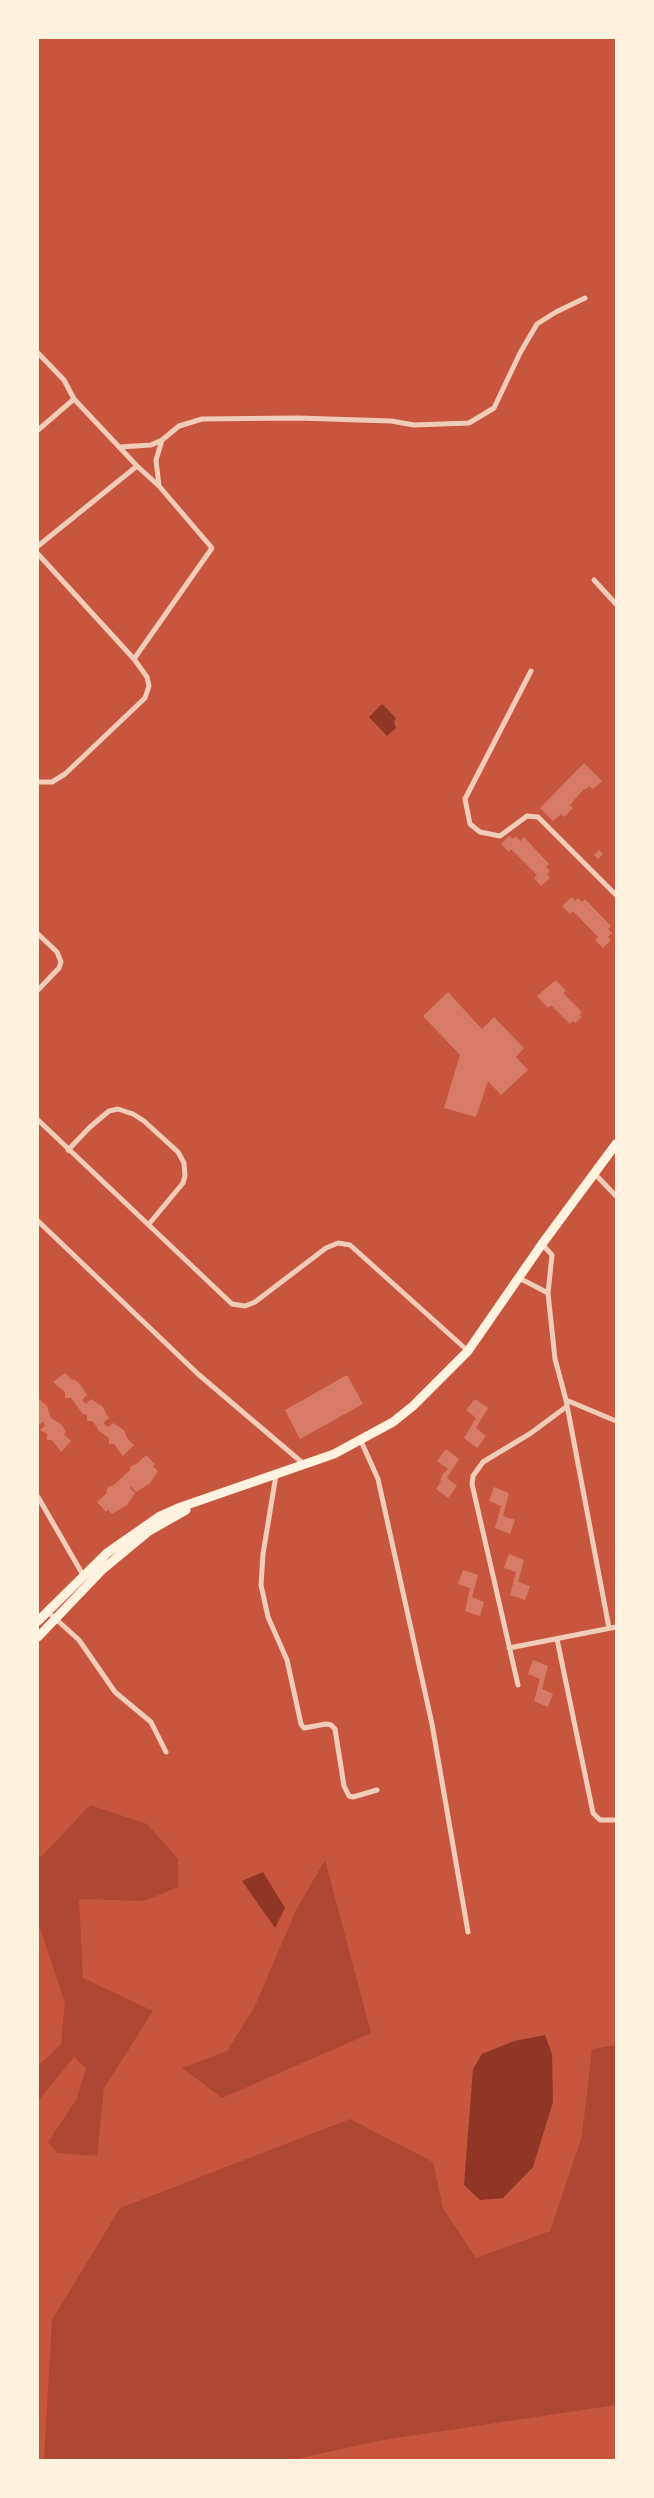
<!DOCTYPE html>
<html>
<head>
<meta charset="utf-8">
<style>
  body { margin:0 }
  #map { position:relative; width:654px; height:2498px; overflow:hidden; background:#c8553d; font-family:"Times New Roman",serif }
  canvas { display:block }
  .frame { position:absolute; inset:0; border:39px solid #fff3e0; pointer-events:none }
</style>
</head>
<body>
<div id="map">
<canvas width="654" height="2498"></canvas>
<div class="frame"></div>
</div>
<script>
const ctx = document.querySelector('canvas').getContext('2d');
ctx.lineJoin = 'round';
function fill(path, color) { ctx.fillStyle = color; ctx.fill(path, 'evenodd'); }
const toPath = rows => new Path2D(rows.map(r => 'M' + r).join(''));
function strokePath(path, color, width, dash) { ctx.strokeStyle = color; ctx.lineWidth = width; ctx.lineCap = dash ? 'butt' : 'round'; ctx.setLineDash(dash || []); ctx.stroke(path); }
fill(toPath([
  [90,1805,147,1824,178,1859,178,1887,144,1901,79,1899,83,1978,153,2011,104,2088,97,2156,57,2153,48,2142,76,2100,86,2069,74,2057,38,2101,38,2066,61,2044,65,2003,38,1922,38,1857,43,1855],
  [325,1860,371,2033,222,2098,182,2068,227,2051,254,2008,296,1910],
  [616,2045,616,2405,383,2440,291,2460,44,2460,52,2320,120,2208,350,2119,433,2162,443,2208,476,2258,550,2231,582,2136,592,2049]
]), '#ae4732');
fill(toPath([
  [382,704,396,718,394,722,396,728,387,736,369,717],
  [263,1872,285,1908,275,1928,242,1881],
  [545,2035,552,2054,553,2102,533,2167,503,2198,480,2200,464,2185,473,2069,482,2054,514,2041]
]), '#8f3625');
fill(toPath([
  [584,763,602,781,593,789,589,786,585,790,584,789,570,805,573,808,564,817,561,814,553,821,540,808],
  [509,836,513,839,516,836,520,841,524,837,549,864,546,867,550,871,547,874,550,878,541,886,534,878,537,875,511,849,509,852,501,844],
  [599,850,603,854,598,859,594,855],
  [572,897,575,901,578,898,582,902,585,899,611,926,608,929,612,933,608,937,611,940,603,948,595,940,598,937,573,911,570,914,562,906],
  [556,980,566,991,563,993,582,1012,579,1015,582,1017,575,1023,573,1021,570,1024,551,1005,548,1008,537,996],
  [448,992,482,1029,494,1017,524,1048,516,1057,528,1070,501,1095,488,1081,476,1117,444,1108,460,1055,423,1016],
  [65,1373,72,1380,74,1379,80,1384,87,1395,82,1400,86,1404,91,1399,102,1406,109,1418,103,1423,108,1427,113,1423,124,1430,127,1438,134,1445,123,1456,114,1444,109,1444,109,1438,99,1431,93,1421,87,1421,87,1415,83,1414,71,1398,65,1398,65,1392,53,1382],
  [347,1375,363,1404,300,1439,285,1410],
  [38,1398,47,1406,51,1418,62,1425,66,1432,64,1434,71,1441,61,1452,52,1440,47,1440,47,1434,40,1430,45,1426,43,1422,38,1426],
  [475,1399,488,1408,476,1428,486,1436,477,1448,464,1438,476,1418,466,1410],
  [446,1449,459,1459,447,1478,457,1486,448,1498,436,1489,441,1481,440,1480,443,1474,448,1469,437,1461],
  [146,1455,155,1464,153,1466,158,1471,155,1476,149,1484,136,1492,131,1486,130,1488,135,1493,127,1505,112,1514,108,1510,106,1512,97,1502,106,1494,108,1487,114,1485,130,1470,131,1466,138,1463],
  [494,1487,509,1493,503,1516,515,1520,510,1534,495,1528,501,1506,489,1501],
  [509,1554,524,1560,518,1582,530,1586,525,1600,510,1595,516,1572,504,1568],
  [463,1570,478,1575,472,1597,484,1602,480,1616,465,1611,470,1588,458,1584],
  [533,1660,548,1666,542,1689,553,1694,548,1707,534,1701,540,1679,528,1674]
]), '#d67c66');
strokePath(toPath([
  [38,353,64,380,74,399,137,466,159,486,212,548,134,659],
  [38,430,74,399],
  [120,447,151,445,162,440,179,426,202,419,298,418,391,421,414,425,469,423,494,408,520,353,537,324,556,312,585,298],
  [159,486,156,460,162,440],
  [38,546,137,466],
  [38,554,134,659,147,677,149,686,145,698,65,774,52,782,38,782],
  [594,580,616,604],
  [531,671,465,799,470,824,480,832,500,836,527,816,538,817,616,895],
  [38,934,57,952,61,962,59,968,38,990],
  [38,1120,232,1304,245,1306,255,1302,326,1248,338,1243,350,1245,468,1351],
  [68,1150,90,1127,109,1111,118,1109,133,1114,144,1121,178,1152,184,1163,185,1176,183,1183,149,1224],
  [595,1174,616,1196],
  [38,1221,198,1374,305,1465],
  [542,1244,552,1255,548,1293,555,1359,566,1400,609,1628],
  [519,1278,548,1293],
  [566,1400,616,1421],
  [361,1441,378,1479,432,1724,468,1932],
  [276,1475,263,1554,261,1585,268,1617,287,1660,301,1724,304,1728,326,1724,331,1725,335,1729,344,1786,349,1796,353,1797,377,1790],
  [38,1497,83,1575],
  [47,1611,79,1640,115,1692,151,1722,166,1752],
  [557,1639,593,1813,600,1820,616,1820],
  [509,1648,616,1627],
  [518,1685,472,1484,473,1476,483,1462,531,1433,566,1407]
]), '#f1ccb7', 5);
strokePath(toPath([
  [38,1621,107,1553,160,1516,178,1508,334,1454,393,1422,413,1406,468,1351,542,1244,616,1144],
  [38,1637,103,1569,149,1531,186,1510]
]), '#fff3e0', 9);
</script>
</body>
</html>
